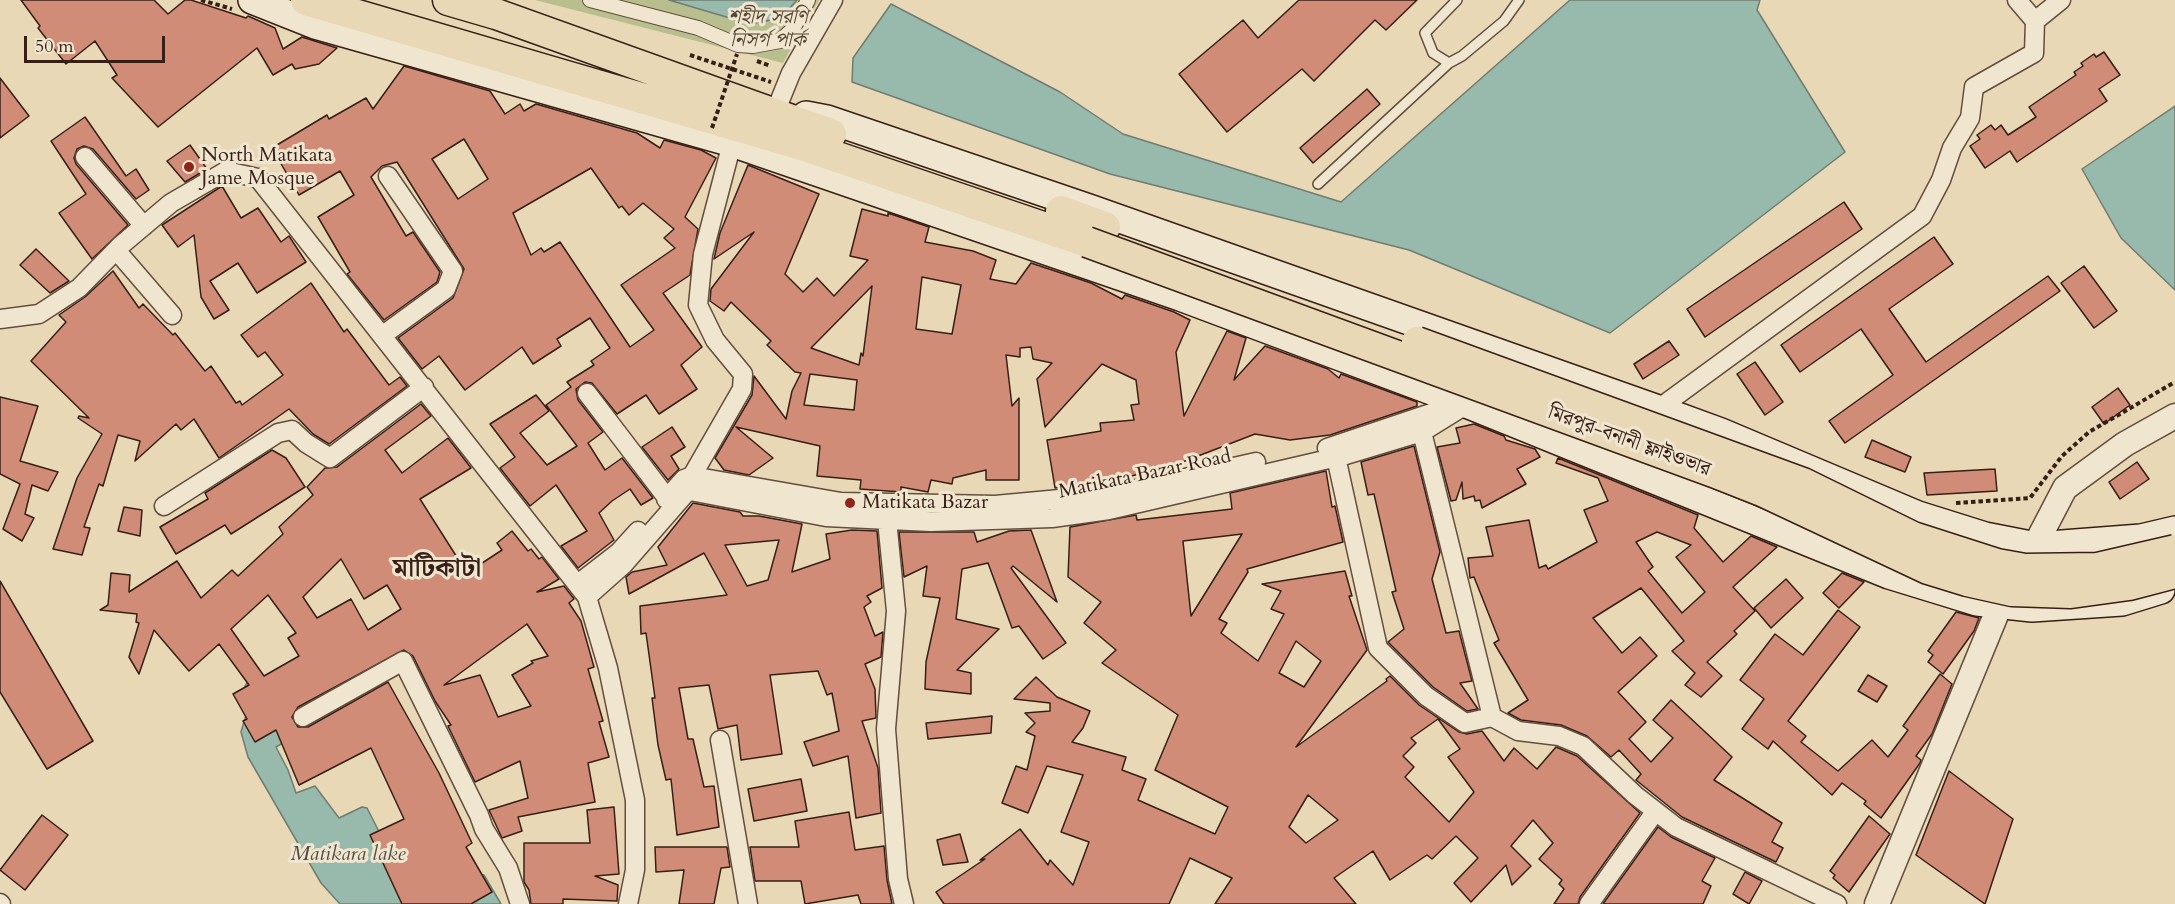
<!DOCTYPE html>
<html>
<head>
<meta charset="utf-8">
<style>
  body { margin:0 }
  #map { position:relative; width:2175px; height:904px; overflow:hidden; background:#e8d8b6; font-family:Cardo,serif }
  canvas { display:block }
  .scale { position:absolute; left:24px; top:36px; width:141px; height:27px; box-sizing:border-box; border:3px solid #371f16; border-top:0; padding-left:8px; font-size:18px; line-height:21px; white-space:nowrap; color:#371f16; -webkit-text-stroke:4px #f0e6d0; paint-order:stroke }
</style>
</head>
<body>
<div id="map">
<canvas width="2175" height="904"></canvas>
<div class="scale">50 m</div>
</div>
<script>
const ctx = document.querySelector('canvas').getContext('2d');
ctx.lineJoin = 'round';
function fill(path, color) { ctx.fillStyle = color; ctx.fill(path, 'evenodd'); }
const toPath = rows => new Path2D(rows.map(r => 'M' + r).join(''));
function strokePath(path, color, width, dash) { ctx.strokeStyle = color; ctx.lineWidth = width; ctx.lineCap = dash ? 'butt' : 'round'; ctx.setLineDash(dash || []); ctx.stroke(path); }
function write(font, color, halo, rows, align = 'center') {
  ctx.font = font + ' Cardo,"Noto Serif Bengali",serif'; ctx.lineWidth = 6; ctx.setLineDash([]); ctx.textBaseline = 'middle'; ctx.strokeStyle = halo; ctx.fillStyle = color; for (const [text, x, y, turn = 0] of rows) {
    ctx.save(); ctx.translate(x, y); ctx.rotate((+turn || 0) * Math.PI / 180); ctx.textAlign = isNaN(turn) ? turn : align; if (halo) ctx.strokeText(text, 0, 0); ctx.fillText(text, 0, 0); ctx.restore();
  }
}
fill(toPath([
  [535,0,819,0,783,63]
]), '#b8be8d');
const water = toPath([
  [669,0,797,0,788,10,771,20,750,24,669,0],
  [1570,0,1760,0,1757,10,1845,152,1610,333,1409,250,1110,174,852,82,853,58,891,4,1060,92,1123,134,1341,202,1570,0],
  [2175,106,2175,290,2121,238,2082,169,2175,106],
  [251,676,292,722,298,723,302,732,276,747,288,770,296,793,315,786,339,818,362,807,367,808,393,859,484,875,501,904,340,904,321,883,248,757,241,732,247,712,244,688,251,676]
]);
fill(water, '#97baad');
strokePath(water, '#717c71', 1.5);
const building = toPath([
  [21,0,154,0,168,14,185,0,191,0,246,18,248,16,275,28,283,49,302,37,337,48,319,64,295,69,292,64,273,75,257,48,158,127,112,78,117,75,95,41,66,64,38,28,40,26,21,0],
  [1299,0,1417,0,1386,30,1375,20,1314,81,1302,69,1227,132,1179,74,1243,20,1258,38,1299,0],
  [2104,52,2120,75,2099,89,2107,101,2017,162,2010,151,1985,168,1970,146,1980,139,1977,135,1991,125,1995,130,2001,125,2008,135,2036,117,2029,107,2076,75,2074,72,2083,66,2081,63,2094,54,2096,57,2104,52],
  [404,66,490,91,505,114,520,104,524,111,536,104,637,133,660,148,664,140,701,150,716,158,685,217,698,229,690,275,663,293,702,347,681,365,697,389,659,414,646,395,617,414,592,383,585,382,576,389,578,400,603,432,588,443,605,470,622,458,653,498,641,505,630,489,612,501,599,513,614,540,578,568,561,546,587,531,556,485,530,506,500,468,515,457,490,424,536,395,549,411,520,433,547,465,577,446,546,405,571,387,567,382,594,365,591,361,610,348,590,318,557,339,561,346,533,364,522,347,465,390,439,356,422,369,398,338,453,298,464,269,397,162,382,166,371,177,406,236,413,232,440,272,437,282,384,320,347,274,350,272,318,217,354,195,340,171,299,195,272,148,327,115,329,119,366,98,373,109,404,66],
  [464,139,488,179,458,199,432,159,464,139],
  [591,168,619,208,622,206,629,215,643,203,674,229,664,238,675,248,621,285,654,330,630,347,560,242,544,252,541,248,531,255,513,213,591,168],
  [0,78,29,116,0,138,0,78],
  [1367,89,1380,104,1313,163,1300,148,1367,89],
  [85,117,126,176,136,169,149,190,136,199,93,149,84,146,77,149,74,158,76,164,128,225,92,259,59,213,86,194,51,141,85,117],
  [190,145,207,169,185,182,167,161,190,145],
  [748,165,819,194,785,274,803,292,817,278,834,296,868,260,850,256,862,209,888,216,888,213,929,227,925,242,973,251,996,260,990,279,1016,284,1031,263,1091,283,1122,299,1125,295,1174,312,1190,320,1176,352,1184,416,1227,331,1246,338,1234,380,1265,346,1328,369,1339,378,1341,374,1417,402,1417,406,1330,435,1290,440,1255,434,1180,463,1124,478,1100,480,1100,484,1055,488,1047,440,1101,431,1100,423,1134,420,1131,405,1139,404,1136,380,1102,364,1045,427,1037,379,1052,363,1033,359,1031,347,1020,348,1020,357,1006,355,1012,406,1019,398,1019,480,986,480,986,470,953,478,952,484,931,480,928,492,901,487,901,492,860,489,861,480,817,476,820,446,736,427,773,458,749,475,724,470,715,458,752,395,754,376,786,419,792,391,801,373,795,372,767,345,771,341,731,302,724,311,710,301,711,289,754,232,714,259,720,233,748,165],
  [922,277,961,285,952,334,916,329,922,277],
  [872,286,863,356,861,353,859,365,811,348,872,286],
  [810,374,857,380,854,410,804,405,810,374],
  [222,186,241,218,258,208,281,242,289,236,306,262,257,293,238,263,210,281,229,310,214,319,201,297,194,235,178,247,162,225,222,186],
  [1844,202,1862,229,1705,337,1687,309,1844,202],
  [1934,237,1953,264,1889,309,1926,362,2048,276,2060,291,1845,443,1829,421,1893,375,1861,329,1800,372,1781,345,1934,237],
  [36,249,69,281,50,293,20,265,36,249],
  [2084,266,2117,311,2094,328,2061,283,2084,266],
  [113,271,139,308,143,304,173,335,175,333,205,371,211,366,236,403,240,401,242,405,283,375,265,352,258,357,241,335,311,283,344,332,347,329,389,385,400,377,407,386,329,444,313,434,289,409,219,458,194,419,181,430,176,424,135,461,140,441,118,435,103,486,99,484,84,527,90,528,82,555,53,549,77,478,102,434,78,418,79,416,89,418,31,361,66,322,59,315,85,297,113,271],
  [1669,341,1679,355,1643,379,1634,364,1669,341],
  [1755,362,1783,402,1765,415,1737,374,1755,362],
  [2118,388,2130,405,2104,424,2092,407,2118,388],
  [0,397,38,406,20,461,58,472,48,491,32,485,25,514,34,518,22,541,3,529,20,484,0,474,0,397],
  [421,404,431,416,385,450,402,473,448,438,471,468,420,499,467,573,502,550,497,543,512,531,528,551,531,549,539,559,542,557,559,579,537,592,564,586,574,599,569,603,581,621,594,667,588,669,603,721,599,722,609,757,588,763,595,802,518,817,522,831,502,838,489,810,528,798,520,761,475,782,448,726,451,725,435,701,413,656,404,650,298,707,292,717,298,727,308,727,388,682,439,773,472,843,466,847,492,892,471,904,402,904,370,835,404,819,371,748,299,785,276,730,255,742,243,721,247,719,233,694,249,685,219,644,189,671,154,630,139,674,129,657,139,623,136,622,137,614,100,610,108,605,111,573,130,575,129,592,177,561,201,598,232,570,238,576,283,534,279,527,313,495,307,487,325,468,337,467,421,404],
  [341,559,364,599,387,585,401,609,368,630,351,599,317,618,303,597,341,559],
  [268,595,296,633,288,638,299,656,264,676,231,629,268,595],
  [527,624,548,656,531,661,533,663,512,675,531,706,498,717,480,675,444,685,527,624],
  [1474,424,1504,436,1506,440,1535,449,1540,457,1517,469,1526,484,1482,508,1480,500,1475,501,1474,496,1463,499,1462,482,1456,500,1451,501,1437,447,1460,443,1456,428,1474,424],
  [672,427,685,447,671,456,679,469,668,480,642,447,672,427],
  [1872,440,1911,457,1905,472,1865,457,1872,440],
  [1414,446,1440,552,1432,579,1446,633,1459,631,1472,681,1460,683,1478,709,1467,711,1433,687,1388,642,1404,629,1392,592,1396,591,1374,494,1368,495,1361,462,1414,446],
  [272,450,286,458,305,487,231,534,225,525,176,554,160,527,208,499,205,493,272,450],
  [1558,458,1698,515,1694,528,1723,562,1751,536,1777,547,1733,587,1755,611,1734,631,1737,634,1707,662,1722,676,1701,697,1685,685,1695,673,1672,651,1684,641,1641,588,1593,618,1622,653,1640,637,1657,656,1618,692,1646,722,1629,739,1651,762,1673,738,1653,720,1671,700,1732,757,1714,780,1782,823,1772,842,1783,848,1776,862,1682,817,1636,780,1641,774,1619,750,1611,757,1587,736,1561,725,1521,720,1508,713,1528,700,1494,643,1499,640,1474,577,1470,578,1468,558,1493,556,1486,527,1529,520,1539,568,1546,565,1548,569,1597,542,1584,510,1608,501,1598,478,1556,463,1558,458],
  [1657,532,1691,545,1676,557,1705,592,1682,613,1648,571,1653,567,1636,542,1657,532],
  [2137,462,2149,479,2120,499,2109,482,2137,462],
  [1995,469,1997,491,1927,495,1924,473,1995,469],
  [1326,471,1332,507,1335,506,1343,542,1247,569,1248,572,1219,619,1227,623,1221,633,1258,661,1284,614,1271,609,1281,591,1262,584,1345,571,1352,596,1349,596,1367,650,1296,747,1387,681,1386,679,1390,676,1419,705,1459,732,1467,734,1482,731,1504,761,1514,748,1537,769,1556,747,1577,756,1640,813,1580,897,1578,904,1554,904,1564,889,1559,884,1562,880,1539,859,1553,843,1533,820,1511,846,1531,866,1512,885,1506,865,1471,902,1454,883,1478,858,1456,836,1432,859,1427,855,1390,880,1373,851,1334,878,1356,904,1215,904,1232,878,1190,858,1169,904,944,904,936,892,985,859,980,860,1020,829,1048,865,1050,860,1073,885,1089,842,1061,832,1083,775,1047,766,1028,813,1002,803,1016,766,1027,770,1035,736,1026,732,1035,723,1025,713,1050,711,1050,703,1014,699,1036,677,1057,697,1090,711,1083,728,1072,742,1126,757,1122,770,1146,779,1138,800,1215,834,1228,807,1155,770,1178,715,1102,663,1116,650,1084,623,1101,602,1068,577,1070,527,1136,515,1137,520,1232,509,1230,493,1326,471],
  [1242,534,1191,616,1183,541,1242,534],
  [1296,641,1321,661,1304,687,1279,673,1296,641],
  [1438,719,1460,749,1448,757,1474,792,1449,822,1405,777,1414,767,1403,756,1416,743,1411,738,1438,719],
  [1308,795,1338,820,1306,843,1289,827,1308,795],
  [693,503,740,512,743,516,759,516,802,524,792,572,830,559,826,534,852,530,877,531,882,588,867,596,871,602,864,607,875,636,883,632,881,657,865,664,875,689,876,718,862,721,878,768,881,813,856,818,848,756,813,766,804,742,839,731,832,693,827,695,818,671,770,675,782,754,741,760,737,725,718,729,709,685,679,688,688,739,693,739,704,787,714,786,719,827,677,835,671,779,666,780,658,745,652,698,655,698,646,633,641,634,640,606,727,595,704,553,629,594,626,577,632,572,667,565,658,547,693,503],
  [779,540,768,580,747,586,725,545,779,540],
  [124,507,142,510,140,536,118,531,124,507],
  [1031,530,1057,602,1013,566,1011,568,1066,643,1043,659,1019,626,1012,628,988,563,962,569,956,619,999,629,957,670,971,673,971,694,925,689,926,662,940,598,923,596,927,566,904,577,899,532,974,532,977,542,1009,531,1031,530],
  [1842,573,1864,582,1839,608,1823,593,1842,573],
  [1786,579,1803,598,1771,628,1754,608,1786,579],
  [0,581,93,741,47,769,0,692,0,581],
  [1838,610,1860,627,1788,721,1806,736,1801,742,1838,771,1872,740,1888,757,1908,730,1903,726,1940,674,1952,684,1932,734,1916,756,1921,760,1920,763,1881,818,1864,804,1866,801,1842,783,1832,795,1773,741,1768,749,1742,729,1764,699,1740,680,1775,634,1803,655,1838,610],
  [1956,612,1979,618,1974,631,1943,674,1928,662,1933,655,1928,651,1956,612],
  [1868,675,1887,686,1877,702,1858,691,1868,675],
  [992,716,991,733,928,739,926,723,992,716],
  [1949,771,2013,819,1985,904,1916,855,1949,771],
  [801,779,807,811,754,821,748,789,801,779],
  [614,807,619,874,595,876,618,885,617,901,563,899,563,904,531,904,529,890,524,882,524,843,590,843,587,810,614,807],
  [849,812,855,850,884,846,887,880,892,904,861,904,858,895,805,904,801,881,755,881,750,847,799,847,795,821,849,812],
  [42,815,68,835,25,890,0,870,42,815],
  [1869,816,1890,834,1849,892,1833,878,1835,875,1830,871,1869,816],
  [1658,827,1671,837,1715,858,1702,881,1711,886,1703,904,1603,904,1658,827],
  [960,834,968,862,943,865,937,840,960,834],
  [655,847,727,847,730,867,721,868,714,904,679,904,684,870,656,872,655,847],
  [1745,872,1762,881,1749,904,1733,894,1745,872]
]);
fill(building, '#d08c76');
strokePath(building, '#371f16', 1.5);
const service = toPath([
  [1457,0,1425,33,1433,53,1449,63,1462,56,1504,21,1519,0],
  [1318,184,1449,63]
]);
const pedestrian = toPath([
  [590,0,698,28,738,45,753,46,780,41,793,29,808,0]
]);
const minor = toPath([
  [2017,0,2035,21],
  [774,115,791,73,833,0],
  [85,157,144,226],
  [116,250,172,315],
  [0,319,39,314,79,288,120,246,171,203,226,171,258,178,587,597,608,668,635,800,635,870,628,904],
  [383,335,446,289,453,271,388,176],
  [587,393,667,498],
  [1658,409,1922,216,1941,180,1952,148,1970,118,1974,87,2034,53,2035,21,2061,0],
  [1422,432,1492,717],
  [1327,448,1437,411,1450,399],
  [1336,457,1378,648,1426,696,1465,723,1492,717,1518,731,1559,736,1583,746,1635,795,1676,827,1837,904],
  [692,476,742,389,743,374,715,340,698,305,703,254,732,143],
  [666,499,684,479,692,476,841,502,995,505,1114,494,1256,462],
  [164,506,278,433,292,430,306,443,330,458,424,387],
  [887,520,896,611,886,729,898,879,904,904],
  [579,583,619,552,638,531],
  [587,597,623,565,685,494,690,491,826,517,931,522,1052,518,1109,510,1346,455,1422,432,1472,401],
  [303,717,403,661,479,815,484,829,508,868,520,904],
  [720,740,748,904],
  [0,903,1,904],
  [1589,904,1655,812]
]);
const tertiary = toPath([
  [2028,559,2065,488,2125,444,2175,416],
  [1877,904,2000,605,2010,589]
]);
const secondary = toPath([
  [252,0,315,25,732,143,1180,297,1469,405,1889,575,1977,602,2032,608,2122,602,2161,590],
  [806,115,827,119,1089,208,1658,409,1721,432,1918,515,1985,536,2036,546,2141,538,2175,530]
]);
const primary = toPath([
  [306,0,802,145,1087,242],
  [448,0,496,14,831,134],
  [1061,211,1105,227]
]);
strokePath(service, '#634d3e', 12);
strokePath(pedestrian, '#634d3e', 16);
strokePath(minor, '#634d3e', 21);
strokePath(tertiary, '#634d3e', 27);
strokePath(secondary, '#371f16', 30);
strokePath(primary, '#371f16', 33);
strokePath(toPath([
  [201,0,232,9],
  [690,55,771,82],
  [757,61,771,66],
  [1956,503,2030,498,2062,456,2089,432,2175,382]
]), '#371f16', 4, [4.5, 3]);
strokePath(service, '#f0e6d0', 9);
strokePath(pedestrian, '#f0e6d0', 14);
strokePath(minor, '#f0e6d0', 18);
strokePath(tertiary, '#f0e6d0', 24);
strokePath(secondary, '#f0e6d0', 27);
strokePath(primary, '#e8d8b6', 30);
const primaryBridge = toPath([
  [1087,242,1716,473,1762,491,1928,569,1967,581,2012,591,2071,593,2129,585,2175,573],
  [1417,342,1803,483,1913,537,1997,564,2025,569,2097,568,2175,550]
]);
strokePath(primaryBridge, '#371f16', 33, []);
strokePath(toPath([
  [712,128,737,54]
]), '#371f16', 4, [4.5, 3]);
strokePath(primaryBridge, '#e8d8b6', 30);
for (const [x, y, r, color] of [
  [189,167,6,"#8f2418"],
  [850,503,6,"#8f2418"]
]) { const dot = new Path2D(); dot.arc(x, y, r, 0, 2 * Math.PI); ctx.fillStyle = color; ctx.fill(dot); strokePath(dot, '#f0e6d0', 2); }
write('italic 20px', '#574734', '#f0e6d0', [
  ["শহীদ সরণি",768,18],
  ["নিসর্গ পার্ক",768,41]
]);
write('20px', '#371f16', '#f0e6d0', [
  ["North Matikata",201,156],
  ["Jame Mosque",201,179],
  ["Matikata Bazar",862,503]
], 'left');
write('20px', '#371f16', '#f0e6d0', [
  ["মিরপুর-বনানী ফ্লাইওভার",1629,442,20],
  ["Matikata Bazar Road",1145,475,-12]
]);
write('italic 21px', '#544e43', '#f0e6d0', [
  ["Matikara lake",348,855]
]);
write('bold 26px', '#371f16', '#f0e6d0', [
  ["মাটিকাটা",437,570]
]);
</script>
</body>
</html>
